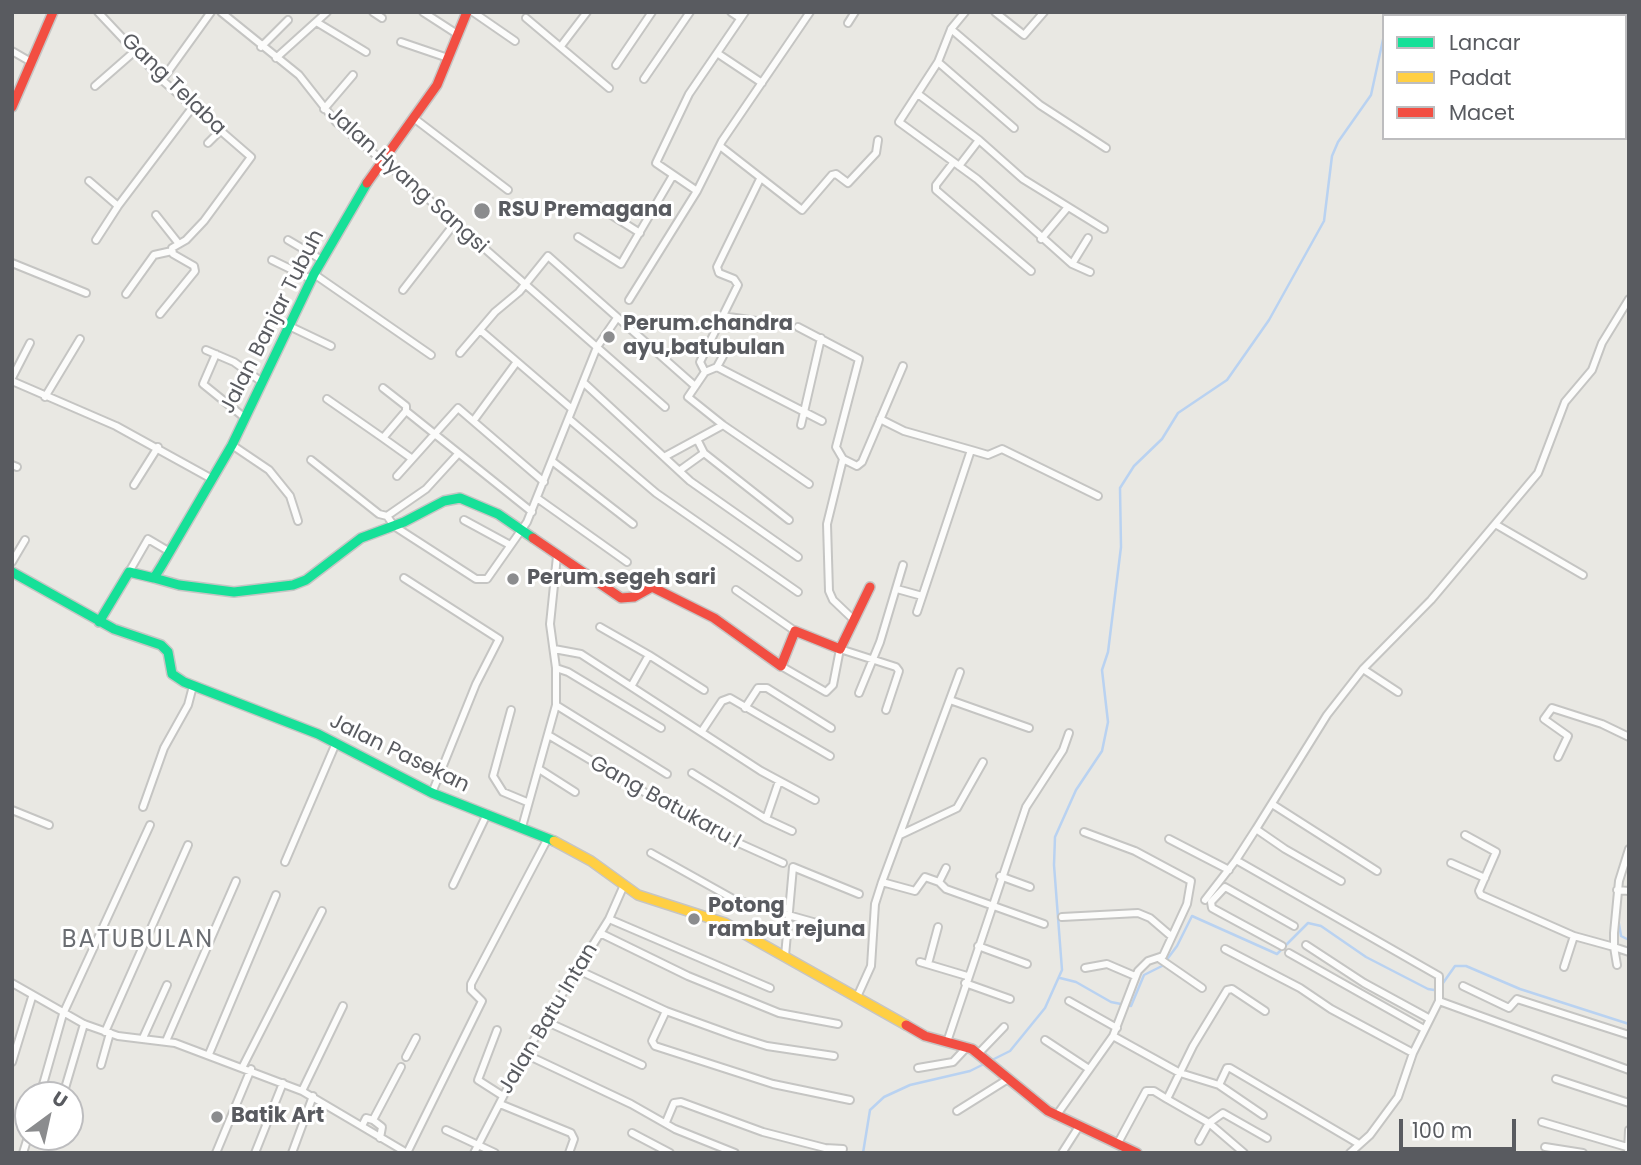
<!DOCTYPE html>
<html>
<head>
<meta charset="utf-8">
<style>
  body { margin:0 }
  #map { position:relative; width:1641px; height:1165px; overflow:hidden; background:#e9e8e3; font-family:Poppins,sans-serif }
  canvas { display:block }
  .frame { position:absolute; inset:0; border:14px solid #595b60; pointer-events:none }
  .legend { position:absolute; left:1382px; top:14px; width:245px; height:126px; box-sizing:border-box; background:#fff; border:2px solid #bdbdbf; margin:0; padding:9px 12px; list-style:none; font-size:21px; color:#595b60 }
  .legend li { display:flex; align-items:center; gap:14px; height:35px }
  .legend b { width:35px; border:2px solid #bdbdbf }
  .north { position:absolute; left:14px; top:1081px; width:70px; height:70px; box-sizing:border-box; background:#fff; border:2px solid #bdbdbf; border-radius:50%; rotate:33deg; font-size:19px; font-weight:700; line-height:28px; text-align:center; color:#595b60 }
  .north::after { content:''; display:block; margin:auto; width:24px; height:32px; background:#8b8c8e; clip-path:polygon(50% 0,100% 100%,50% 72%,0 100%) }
  .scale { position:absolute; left:1399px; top:1119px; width:117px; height:32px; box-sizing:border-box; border:4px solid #595b60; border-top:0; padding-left:9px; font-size:21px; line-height:24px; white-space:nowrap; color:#595b60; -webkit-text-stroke:5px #fff; paint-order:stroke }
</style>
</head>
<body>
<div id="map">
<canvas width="1641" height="1165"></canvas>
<div class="frame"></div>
<ul class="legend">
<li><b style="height:9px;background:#16e098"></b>Lancar</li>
<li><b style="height:9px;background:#ffcf43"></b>Padat</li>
<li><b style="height:9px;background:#f24e42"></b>Macet</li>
</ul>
<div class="north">U</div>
<div class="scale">100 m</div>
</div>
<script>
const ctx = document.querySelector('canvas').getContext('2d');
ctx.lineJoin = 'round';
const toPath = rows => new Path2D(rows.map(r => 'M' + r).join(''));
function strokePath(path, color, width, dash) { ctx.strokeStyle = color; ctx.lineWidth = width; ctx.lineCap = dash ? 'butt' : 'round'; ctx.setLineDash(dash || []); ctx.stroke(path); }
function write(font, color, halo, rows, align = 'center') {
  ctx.font = font + ' Poppins,sans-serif'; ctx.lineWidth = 6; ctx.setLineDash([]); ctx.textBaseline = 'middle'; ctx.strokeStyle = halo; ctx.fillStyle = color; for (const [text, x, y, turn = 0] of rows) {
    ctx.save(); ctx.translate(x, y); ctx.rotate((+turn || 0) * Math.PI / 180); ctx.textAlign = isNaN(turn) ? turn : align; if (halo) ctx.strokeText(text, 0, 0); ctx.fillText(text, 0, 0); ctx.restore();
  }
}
strokePath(toPath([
  [1390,16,1391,12],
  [1618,918,1621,936,1629,940],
  [1060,978,1076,982,1111,1002,1131,1006,1144,975,1162,966,1177,946,1192,916,1277,954,1308,923,1321,926,1366,957,1428,989,1434,990,1443,983,1455,966,1466,966,1520,989,1629,1024],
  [992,1060,1010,1051,1045,1008,1062,970,1054,865,1055,837,1076,790,1102,751,1108,722,1102,670,1108,652,1121,547,1120,488,1134,466,1162,439,1178,413,1227,380,1269,320,1324,221,1332,156,1338,142,1371,95,1384,35],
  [863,1153,870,1110,884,1097,910,1085,970,1071,986,1063]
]), '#b9d2f1', 2.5);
const street = toPath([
  [98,12,162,80,251,157,204,221,186,240,172,248,173,254,194,266,195,271,160,314],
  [221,12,299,75,336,122,418,190,665,407],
  [373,12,382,18],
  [423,12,457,34],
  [473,12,515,41],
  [731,12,740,18],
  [965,12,951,29,938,62,899,122,977,179,1072,264,1090,272],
  [995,12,1024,35,1044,12],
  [526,18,609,88],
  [318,23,366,52],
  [848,23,855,12],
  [951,29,1040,105,1106,148],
  [401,42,448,58],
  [561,46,587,12],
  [261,47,288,20],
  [12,51,31,62],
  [717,53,762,83],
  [276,58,327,12],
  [938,62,1014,128],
  [616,65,652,12],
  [644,79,690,12],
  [162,80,211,12],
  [95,86,135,51],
  [918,94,979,140],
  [324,109,353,75],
  [415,119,508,190],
  [208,143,220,131],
  [720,146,802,210,832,175,836,174,848,183,876,153,878,140],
  [953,163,936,185,936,190,1031,271],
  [959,166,979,140,1023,179,1104,229],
  [760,179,717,267,719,273,734,279,738,285,700,362,705,372,688,397,723,425,809,484],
  [89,181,118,206],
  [697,191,656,163,689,94,745,12],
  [597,206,640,233],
  [156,215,179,244],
  [578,237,621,264,672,177],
  [1041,239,1068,207],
  [96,240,118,206,192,108],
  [288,240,322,260],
  [272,260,311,279],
  [12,263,86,293],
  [1072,264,1088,238],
  [314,274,431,355],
  [403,290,455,223],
  [126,294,154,255,172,251],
  [629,300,697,191,722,141,810,12],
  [722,316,770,323],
  [287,325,331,346],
  [798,327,859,359,836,447,843,459,857,466,862,462,903,366],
  [480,330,572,409],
  [206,350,234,362,262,382],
  [460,353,495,312,519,292,548,256,695,386],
  [216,354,203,384,245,418],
  [717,367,723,356],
  [705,372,717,367,822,421],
  [12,378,30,343],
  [12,381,116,426,212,479],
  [583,382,690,481,798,557],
  [383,388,406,406,406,411],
  [45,397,80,339],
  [327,399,383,438,406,411,532,512],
  [569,419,656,493,798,592],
  [880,419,904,431,971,450,917,612],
  [474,420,516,363],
  [801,425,821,338],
  [383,438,411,458],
  [697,439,704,453,789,520],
  [232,445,269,470,290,496,298,521],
  [971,450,988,455,1002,449,1098,496],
  [664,457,723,425],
  [843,459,827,524,829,591,833,600,854,620],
  [311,460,379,514,387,516,394,526,476,579,487,579,527,522,597,347,617,318],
  [552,461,633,524],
  [12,465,17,467],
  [679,471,704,453],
  [397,476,458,408,544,482],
  [134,485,158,447],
  [537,498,627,562],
  [387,516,426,489,458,454],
  [464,520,510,545],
  [1495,524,1583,575],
  [12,562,25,540],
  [129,572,148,539,170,552],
  [404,578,499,639,476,684,432,793],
  [897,589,922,596],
  [736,590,795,631],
  [600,627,649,655,632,685],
  [554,649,581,654,761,771,815,800],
  [649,655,704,690],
  [781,666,826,692,833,685,840,649,896,667,899,671,886,710],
  [556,668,568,672,661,728],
  [1363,669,1398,692],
  [859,693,880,642,903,565],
  [950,700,1029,728],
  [556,705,667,774],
  [745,708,758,688,767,688,831,728],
  [511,710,493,776,503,792,527,802],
  [702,731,722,701,730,698,830,756],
  [550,736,703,827,783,863],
  [1558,757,1568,736,1544,719,1552,708,1602,724,1629,737],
  [539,769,575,792],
  [692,773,766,819,779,781],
  [1272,804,1377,871],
  [143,807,164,748,188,705,193,686],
  [12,810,49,825],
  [766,819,792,831],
  [522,827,556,705,556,668,550,624,557,556],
  [1256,829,1327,715,1363,669,1431,600,1538,473,1565,402,1592,370,1602,343,1629,299],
  [900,835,957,808,983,762],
  [1465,835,1496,852,1479,891,1481,895,1574,936,1614,947,1617,965],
  [1169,839,1229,870],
  [1629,849,1619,881,1614,933,1614,947,1629,952],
  [651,853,737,901,789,909],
  [1236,860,1256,829,1285,849,1341,881],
  [285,862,336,743],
  [1451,863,1485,878],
  [1000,876,1030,887],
  [882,882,915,891,925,877,939,882,946,868],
  [939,882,946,889,1044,924],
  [453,885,487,814],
  [1617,890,1629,891],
  [1205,900,1236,860,1439,976,1439,1001,1413,1053,1398,1097,1370,1135,1350,1153],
  [788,915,852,933],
  [1062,917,1138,913,1150,918,1171,936],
  [609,919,770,988],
  [600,933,688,976,779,1013,838,1024],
  [1306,945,1364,983,1430,1019],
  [978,946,1027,964],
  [1282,946,1212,908,1211,902,1225,887,1294,926],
  [1225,949,1300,988,1331,1009,1413,1053],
  [1289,953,1424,1029],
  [785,956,793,867,859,894],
  [1160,959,1202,988],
  [920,962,967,976],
  [928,964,938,927],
  [1564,967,1574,936],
  [1085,968,1107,964,1135,976],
  [578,970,666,1011,735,1036,767,1046,834,1056],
  [12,983,84,1024,118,1036,175,1043,302,1091,407,1153],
  [965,983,1010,999],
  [1463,986,1509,1008,1517,999,1629,1035],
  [857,997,871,966,875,904,882,882,960,672],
  [1069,1001,1117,1028],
  [1439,1001,1629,1070],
  [666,1011,652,1041,655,1046,773,1084,850,1100],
  [545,1021,642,1065],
  [497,1030,478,1080,503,1096],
  [105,1032,188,845],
  [1113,1036,1180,1073,1219,1085,1263,1115],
  [143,1038,167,985],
  [1045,1040,1089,1069],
  [166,1041,236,881],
  [947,1042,1026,807,1063,750,1069,733],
  [979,1053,1004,1027],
  [209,1054,276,895],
  [525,1054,631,1104,675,1129,735,1153],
  [406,1057,416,1038],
  [12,1062,32,997],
  [101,1065,110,1033],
  [243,1066,322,911],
  [918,1068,953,1062,967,1047],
  [1556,1079,1629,1103],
  [1219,1085,1227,1068,1230,1068,1359,1144],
  [302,1091,343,1006],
  [40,1095,63,1014,150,825],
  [63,1095,84,1024],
  [1167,1099,1209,1123,1223,1113,1267,1138],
  [500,1104,571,1133,574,1139,569,1153],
  [957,1111,1008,1079],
  [1056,1116,1113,1036,1138,971,1148,961,1163,956,1187,904,1191,881,1135,851,1084,832],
  [373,1120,401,1067],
  [666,1122,674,1103,681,1102,763,1132,825,1148,843,1149],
  [1542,1122,1627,1147],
  [362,1126,366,1118,373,1120,382,1127,380,1138],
  [446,1130,495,1153],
  [632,1133,670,1153],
  [1199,1141,1209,1123,1244,1153],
  [49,1142,51,1137],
  [1118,1143,1146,1091,1154,1091,1167,1099,1193,1046,1227,990,1232,989,1265,1011],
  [1545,1147,1583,1153],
  [23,1153,28,1137],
  [216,1153,251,1069],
  [255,1153,283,1083],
  [292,1153,313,1096],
  [407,1153,482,1001,471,990,471,984,548,838],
  [474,1153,525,1054,609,919,624,885],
  [1062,1153,1078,1128],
  [1628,1153,1629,1130]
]);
const fast = toPath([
  [12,572,114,629,161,645,168,652,172,674,184,682,318,734,432,793,554,841],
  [154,578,179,585,234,592,293,585,306,580,361,538,404,522,444,501,460,498,498,514,533,538],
  [99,622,129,572,154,578,162,565,232,445,314,274,367,183]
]);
const slow = toPath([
  [554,841,591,861,638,895,725,923,906,1025]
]);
const jam = toPath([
  [12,107,53,12],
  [367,183,437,85,467,12],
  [533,538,621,598,634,597,652,587,714,618,781,666,795,631,840,649,870,587],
  [906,1025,925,1036,972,1049,1048,1111,1137,1153]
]);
strokePath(street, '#c5c5c3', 10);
strokePath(fast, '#c6c5c4', 12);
strokePath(slow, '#c6c5c4', 12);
strokePath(jam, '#c6c5c4', 12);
strokePath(street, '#fcfcfb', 6);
strokePath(fast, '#16e098', 9);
strokePath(slow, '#ffcf43', 9);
strokePath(jam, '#f24e42', 9);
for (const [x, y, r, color] of [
  [482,211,9,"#8b8c8e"],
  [609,337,7,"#8b8c8e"],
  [513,579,7,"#8b8c8e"],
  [694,919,7,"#8b8c8e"],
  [217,1117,7,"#8b8c8e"]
]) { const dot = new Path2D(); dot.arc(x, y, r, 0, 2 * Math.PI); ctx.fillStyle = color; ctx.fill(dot); strokePath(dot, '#fff', 2.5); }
write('21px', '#595b60', '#fff', [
  ["Gang Telaba",173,85,44],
  ["Jalan Hyang Sangsi",407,181,42],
  ["Jalan Banjar Tubuh",273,322,-63],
  ["Jalan Pasekan",399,754,26],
  ["Gang Batukaru I",665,803,29],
  ["Jalan Batu Intan",549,1019,-59]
]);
write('bold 21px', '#595b60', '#fff', [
  ["RSU Premagana",498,211],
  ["Perum.chandra",623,325],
  ["ayu,batubulan",623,349],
  ["Perum.segeh sari",527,579],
  ["Potong",708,907],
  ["rambut rejuna",708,931],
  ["Batik Art",231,1117]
], 'left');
ctx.letterSpacing = '2px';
write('24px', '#6a6d72', '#fff', [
  ["BATUBULAN",138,941]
]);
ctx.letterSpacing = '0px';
</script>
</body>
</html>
